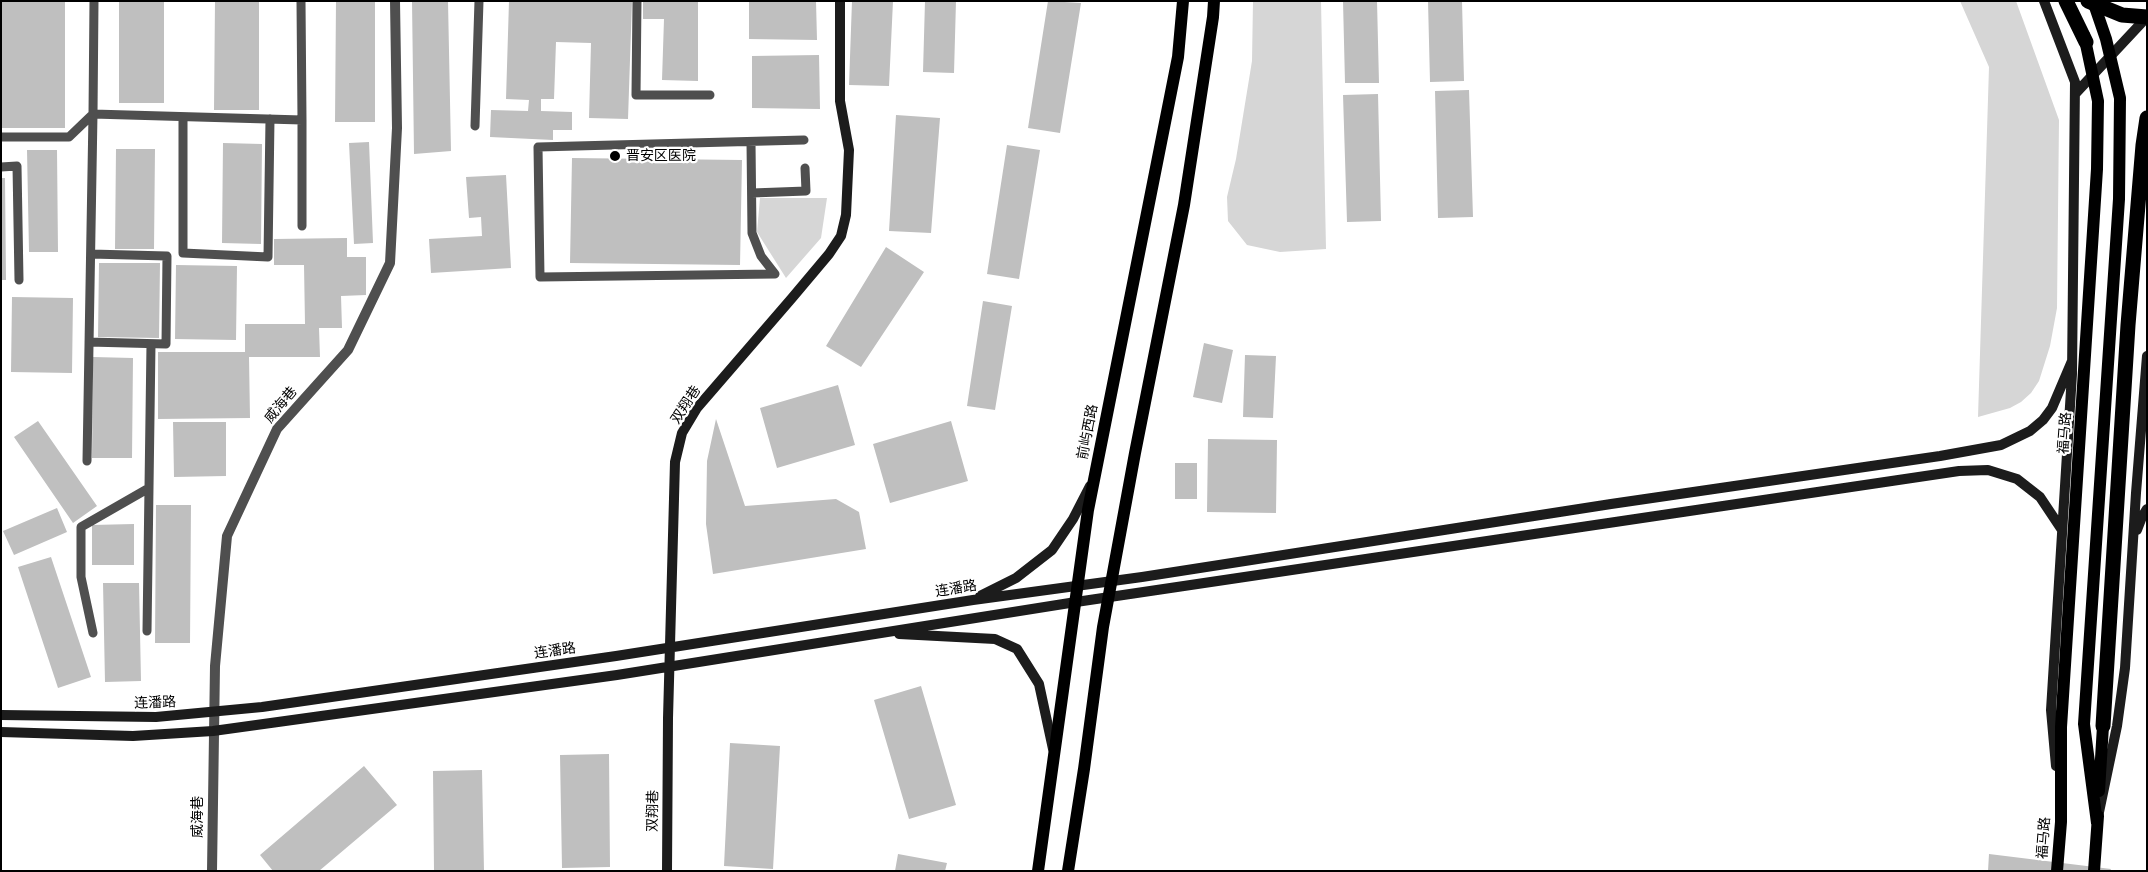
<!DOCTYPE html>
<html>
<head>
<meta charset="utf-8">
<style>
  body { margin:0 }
  #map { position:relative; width:2148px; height:872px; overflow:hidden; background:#fff; font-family:"PT Sans",sans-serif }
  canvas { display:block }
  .frame { position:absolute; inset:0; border:2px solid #000; pointer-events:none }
</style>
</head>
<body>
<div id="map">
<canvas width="2148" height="872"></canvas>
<div class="frame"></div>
</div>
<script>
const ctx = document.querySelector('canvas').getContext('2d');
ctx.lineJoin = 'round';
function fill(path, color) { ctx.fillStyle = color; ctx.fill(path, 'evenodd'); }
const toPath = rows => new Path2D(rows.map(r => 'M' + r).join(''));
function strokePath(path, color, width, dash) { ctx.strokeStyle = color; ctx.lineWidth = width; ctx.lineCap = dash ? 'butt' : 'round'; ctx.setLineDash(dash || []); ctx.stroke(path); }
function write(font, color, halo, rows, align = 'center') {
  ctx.font = font + ' "PT Sans","Noto Sans SC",sans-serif'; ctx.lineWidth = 4.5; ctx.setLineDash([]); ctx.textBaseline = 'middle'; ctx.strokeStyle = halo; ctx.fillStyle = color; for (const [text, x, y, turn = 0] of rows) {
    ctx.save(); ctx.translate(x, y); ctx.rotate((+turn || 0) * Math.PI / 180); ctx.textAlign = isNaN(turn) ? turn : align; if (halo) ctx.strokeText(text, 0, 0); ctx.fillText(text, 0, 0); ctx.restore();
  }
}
fill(toPath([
  [1253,1,1321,1,1326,249,1280,252,1247,245,1228,221,1227,197,1236,159,1252,61],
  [1960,1,2016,1,2059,120,2057,308,2050,346,2039,381,2031,393,2021,402,2010,408,1978,417,1989,67],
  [760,198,827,198,821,238,786,278,757,232]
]), '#d6d6d6');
fill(toPath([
  [1,1,65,1,65,128,1,128],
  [119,1,164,1,164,103,119,103],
  [215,1,259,1,259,110,214,110],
  [336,1,375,1,375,122,335,122],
  [412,1,448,1,451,151,414,154],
  [509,1,632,1,628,119,589,118,591,43,556,42,554,99,541,99,541,111,572,112,572,130,553,130,553,140,490,137,491,110,528,111,529,100,506,99],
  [643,1,698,1,698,81,662,80,664,19,643,19],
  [749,1,816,1,817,40,749,39],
  [852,1,893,1,889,86,849,85],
  [925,1,956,1,954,73,923,72],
  [1048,1,1081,3,1060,133,1028,128],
  [1343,1,1377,1,1379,83,1345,83],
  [1428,1,1462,1,1464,81,1430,82],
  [819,55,820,109,752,108,752,56],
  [1469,90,1473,217,1438,218,1435,91],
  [1378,94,1381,221,1347,222,1343,95],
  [896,115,940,118,931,233,889,231],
  [369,142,373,243,354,244,349,143],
  [223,143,262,144,261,244,222,243],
  [1007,145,1040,150,1019,279,987,274],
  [116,149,155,149,154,249,115,249],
  [27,150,57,150,58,252,29,252],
  [572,158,742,160,740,265,570,263],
  [506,175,511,268,431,273,429,239,482,236,481,217,469,218,466,177],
  [1,178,5,178,6,280,1,280],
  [347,238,347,257,366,257,366,295,341,296,342,328,319,328,320,357,249,357,250,418,158,419,158,352,245,352,245,324,305,324,304,265,274,265,274,239],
  [886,247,924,272,861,367,826,346],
  [99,263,160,263,159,338,98,337],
  [176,265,237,266,236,340,175,339],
  [12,297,73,298,72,373,11,372],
  [983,301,1012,306,995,410,967,406],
  [1204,343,1233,350,1222,403,1193,397],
  [1245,355,1276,356,1273,418,1243,417],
  [93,357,133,358,132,458,92,458],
  [838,385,855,445,777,468,760,408],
  [716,419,745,506,836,499,859,512,866,549,713,574,706,524,707,461],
  [38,421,97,506,73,523,14,437],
  [951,421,968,481,890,503,873,444],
  [173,422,226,422,226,476,174,477],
  [1208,439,1277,440,1276,513,1207,512],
  [1175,463,1197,463,1197,499,1175,499],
  [156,505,191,505,190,643,155,643],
  [57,508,67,532,14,555,3,531],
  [134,524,134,565,92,565,92,525],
  [51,557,91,677,58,688,18,567],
  [103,583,139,583,141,681,105,682],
  [921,686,956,805,909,819,874,700],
  [730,743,780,746,773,869,724,866],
  [609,754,610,867,562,868,560,755],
  [364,766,397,805,319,871,273,871,260,855],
  [482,770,484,871,434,871,433,771],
  [898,854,947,863,945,871,895,871],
  [1989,854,2111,869,2110,871,1988,871]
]), '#bfbfbf');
strokePath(toPath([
  [94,1,93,114,302,120,301,1],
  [637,1,636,95,710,95],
  [183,117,183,253,268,257,270,119],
  [302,120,302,226],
  [475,126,479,1],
  [1,137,69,137,93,114],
  [751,142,752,233,761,256,775,274,540,277,538,147,804,140],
  [1,167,17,166,19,280],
  [752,193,806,191,805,168],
  [89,342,166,344,167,256,91,254],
  [87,461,93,114],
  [147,631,151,344],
  [93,633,81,577,81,527,149,488]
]), '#4f4f4f', 9);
strokePath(toPath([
  [212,871,215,666,227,536,277,429,348,350,390,263,397,128,395,1]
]), '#4f4f4f', 10);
strokePath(toPath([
  [2044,1,2075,82,2072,374,2051,710,2056,766],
  [2075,94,2147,17],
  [2137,530,2142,517,2147,509],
  [980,596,1016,578,1052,550,1073,519,1090,486],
  [899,634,995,639,1017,649,1039,684,1053,749],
  [1,715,156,717,262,707,616,656,973,600,1142,577,1611,504,1940,456,2001,445,2030,431,2043,420,2052,408,2072,361],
  [1,732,133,736,213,731,617,675,1076,602,1959,471,1988,470,2017,479,2040,497,2062,530],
  [2098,817,2117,726,2125,668,2136,493,2147,356],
  [667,871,668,718,675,462,682,433,697,408,792,298,829,254,841,236,846,215,849,150,840,101,840,1]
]), '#1c1c1c', 10);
strokePath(toPath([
  [2093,1,2106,39,2120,98,2119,199,2084,724,2097,823],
  [2099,791,2103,726],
  [1038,871,1088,510,1178,57,1183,1],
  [1068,871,1084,769,1103,627,1135,453,1184,205,1213,17,1214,1],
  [2057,871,2061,822,2061,727,2097,169,2098,101,2084,35],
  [2094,871,2098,816]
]), '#000', 12);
strokePath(toPath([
  [2066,1,2086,42],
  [2088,1,2122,15,2147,17],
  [2103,726,2128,325,2143,145,2147,118]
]), '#000', 15);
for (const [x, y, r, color] of [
  [615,156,6,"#000"]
]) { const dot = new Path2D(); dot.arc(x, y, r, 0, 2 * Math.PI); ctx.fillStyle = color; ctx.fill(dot); strokePath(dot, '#fff', 2); }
write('14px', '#000', '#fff', [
  ["晋安区医院",626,156]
], 'left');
write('14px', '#000', '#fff', [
  ["威海巷",281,405,-50],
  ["双翔巷",686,405,-57],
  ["前屿西路",1088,432,-79],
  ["福马路",2065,433,-86],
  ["连潘路",956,589,-9],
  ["连潘路",555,651,-8],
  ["连潘路",155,703,-2],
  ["双翔巷",653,811,-89],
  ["威海巷",198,817,-90],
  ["福马路",2044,838,-86]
]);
</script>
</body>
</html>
